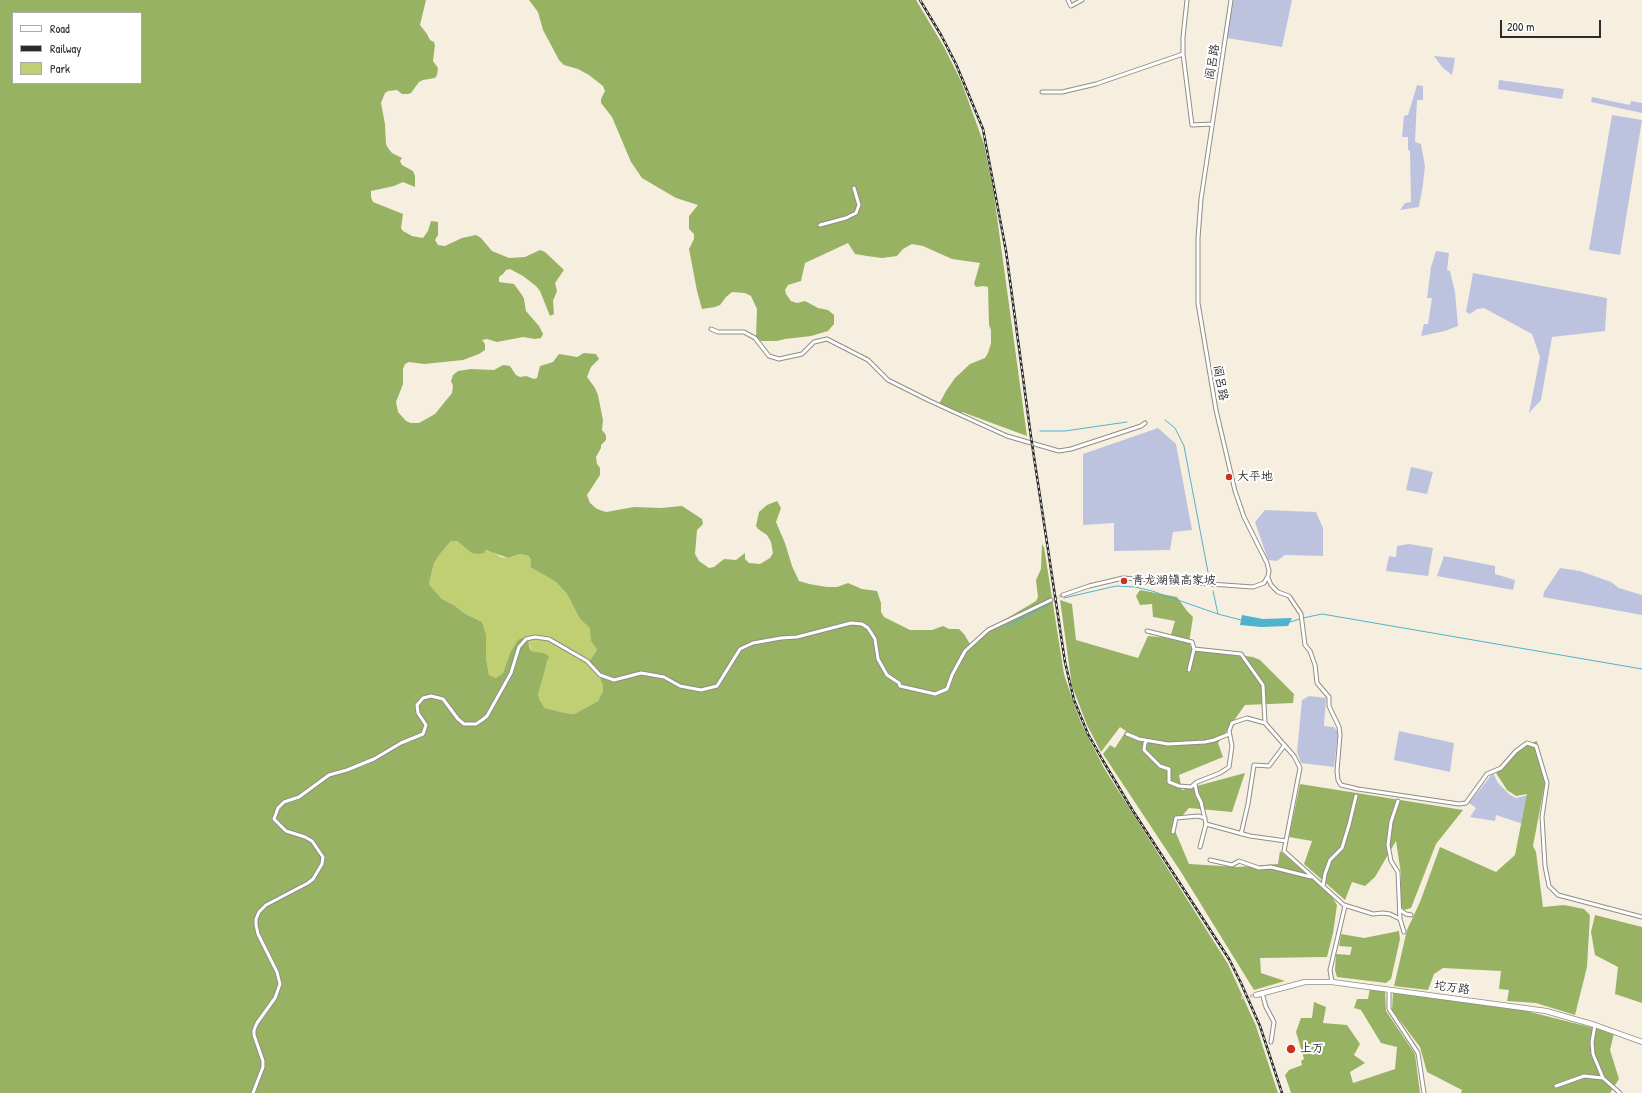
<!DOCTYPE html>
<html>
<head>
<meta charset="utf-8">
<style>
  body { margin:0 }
  #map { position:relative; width:1642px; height:1093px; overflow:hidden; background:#f6efdf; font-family:"Patrick Hand",sans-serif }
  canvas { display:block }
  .legend { position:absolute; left:12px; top:12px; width:130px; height:72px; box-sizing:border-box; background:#fff; border:1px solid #aaa; margin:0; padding:5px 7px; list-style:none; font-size:12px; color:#2b2b2b }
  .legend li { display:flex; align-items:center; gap:8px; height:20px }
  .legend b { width:20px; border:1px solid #aaa }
  .scale { position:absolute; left:1500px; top:20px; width:101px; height:18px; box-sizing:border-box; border:2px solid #2b2b2b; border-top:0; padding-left:5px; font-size:12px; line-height:14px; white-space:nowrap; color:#2b2b2b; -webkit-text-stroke:3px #fff; paint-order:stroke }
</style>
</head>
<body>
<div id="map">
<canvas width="1642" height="1093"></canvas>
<ul class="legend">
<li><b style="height:5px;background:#fff"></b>Road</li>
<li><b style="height:5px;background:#2b2b2b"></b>Railway</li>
<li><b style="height:11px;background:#c0cf71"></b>Park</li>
</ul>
<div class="scale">200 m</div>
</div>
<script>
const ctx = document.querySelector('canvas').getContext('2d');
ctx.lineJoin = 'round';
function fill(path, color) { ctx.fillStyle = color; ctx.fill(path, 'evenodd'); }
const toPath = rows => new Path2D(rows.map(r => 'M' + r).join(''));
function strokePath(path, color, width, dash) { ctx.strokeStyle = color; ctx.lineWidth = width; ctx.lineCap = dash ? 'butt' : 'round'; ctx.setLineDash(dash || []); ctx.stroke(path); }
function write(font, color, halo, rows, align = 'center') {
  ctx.font = font + ' "Patrick Hand","LXGW WenKai TC",sans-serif'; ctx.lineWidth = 4; ctx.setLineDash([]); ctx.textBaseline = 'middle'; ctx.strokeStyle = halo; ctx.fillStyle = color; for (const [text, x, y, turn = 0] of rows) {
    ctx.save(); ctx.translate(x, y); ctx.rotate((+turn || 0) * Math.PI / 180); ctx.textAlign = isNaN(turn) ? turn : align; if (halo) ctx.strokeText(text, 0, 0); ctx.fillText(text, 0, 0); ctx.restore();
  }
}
fill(toPath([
  [1233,0,1292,0,1282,47,1227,38],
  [1434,56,1455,58,1452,75,1443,68],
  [1499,80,1564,89,1562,99,1498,89],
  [1417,85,1423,86,1423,100,1417,100,1415,142,1421,144,1425,166,1423,184,1419,207,1400,210,1405,203,1411,202,1410,151,1408,150,1408,137,1402,137,1404,116,1408,115],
  [1592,97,1630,105,1631,101,1642,103,1642,113,1591,102],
  [1612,115,1642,120,1620,255,1589,250],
  [1436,251,1449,253,1447,270,1450,271,1455,292,1458,326,1445,331,1421,336,1424,324,1428,324,1432,298,1427,298,1431,267],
  [1473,273,1607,298,1605,331,1552,337,1541,400,1529,413,1540,357,1532,334,1484,308,1477,309,1470,314,1466,312],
  [1158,428,1176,444,1192,530,1173,532,1170,550,1114,551,1114,523,1083,525,1083,454],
  [1411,467,1433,472,1427,494,1406,490],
  [1265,510,1316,512,1323,528,1323,556,1285,555,1277,561,1268,560,1255,522],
  [1409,544,1433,548,1428,576,1386,571,1389,556,1396,557,1397,546],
  [1444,556,1495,566,1495,574,1515,580,1513,590,1437,576],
  [1560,568,1580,571,1611,582,1619,588,1642,595,1642,615,1543,597,1544,592],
  [1309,696,1326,698,1324,726,1334,727,1338,732,1334,767,1301,763,1297,752,1302,700],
  [1399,731,1454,743,1450,772,1394,760],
  [1493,773,1498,783,1510,795,1516,798,1528,795,1523,824,1496,815,1495,821,1470,817,1476,808,1469,803]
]), '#bdc3de');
fill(toPath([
  [451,541,457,541,462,545,493,552,501,557,508,558,520,554,529,556,531,560,530,567,556,582,567,594,580,619,591,628,591,641,597,650,588,663,598,673,603,686,603,691,598,701,574,714,565,713,545,708,540,701,538,694,541,681,548,661,544,653,531,651,530,645,510,653,503,673,496,678,489,675,486,658,486,634,482,622,464,613,454,605,442,599,429,584,434,563,440,554]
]), '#c0cf71');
fill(toPath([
  [0,0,426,0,420,25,427,34,430,40,434,42,435,45,433,61,438,68,437,75,435,78,423,80,419,82,411,93,408,94,402,94,397,90,388,91,385,93,381,103,385,124,386,144,388,148,392,153,402,158,400,161,402,165,413,171,415,176,415,187,403,182,394,186,371,191,371,197,373,202,403,214,401,228,403,231,412,236,423,238,428,231,431,221,438,222,438,235,435,240,438,245,445,246,462,238,476,235,481,238,492,251,509,258,525,257,540,250,545,252,564,270,555,283,557,291,553,301,554,314,550,316,540,291,536,286,523,276,510,269,506,270,503,274,499,277,499,282,514,284,522,295,524,299,526,311,539,326,543,334,541,338,535,339,523,337,497,342,487,339,482,340,485,344,485,350,479,354,463,360,424,364,409,362,405,364,403,369,403,384,396,402,398,412,406,421,411,423,419,423,435,414,452,393,453,386,451,381,453,375,458,371,471,369,494,370,503,365,510,366,516,375,520,377,526,376,534,379,537,378,540,366,553,362,559,354,577,357,584,353,596,354,599,359,591,367,587,377,595,388,598,395,603,420,602,430,606,435,606,440,601,445,601,448,596,457,597,464,600,468,600,475,587,495,590,503,597,509,606,512,634,507,661,508,682,506,702,519,703,524,697,530,695,554,699,561,709,568,714,567,724,559,736,560,745,553,745,559,749,563,760,564,770,558,773,553,771,542,767,535,758,529,756,526,759,512,767,505,777,501,781,508,776,522,785,543,792,566,799,581,809,584,827,587,837,587,848,583,862,589,877,591,881,603,881,612,884,617,910,630,932,630,943,626,949,629,959,629,964,634,970,644,984,632,1036,601,1038,597,1036,580,1041,569,1042,544,1044,547,1064,674,1075,707,1082,725,1104,768,1228,964,1256,1026,1278,1093,0,1093],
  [13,13,141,13,141,83,13,83],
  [451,541,457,541,472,553,478,554,484,553,486,550,508,558,520,554,529,556,531,560,530,567,556,582,567,594,580,619,590,628,591,641,597,650,588,663,598,673,603,686,603,691,598,701,574,714,565,713,545,708,540,701,538,694,549,656,544,653,531,651,527,640,522,638,518,640,510,653,503,673,496,678,489,675,486,658,486,634,482,622,464,613,454,605,442,599,429,584,434,563,440,554],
  [529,0,916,0,944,47,961,81,984,144,994,195,1027,436,962,412,959,416,938,406,946,391,955,378,970,364,985,358,988,353,991,343,991,330,989,325,988,287,983,286,976,287,974,284,980,263,952,259,923,246,912,244,903,249,897,256,882,258,867,256,855,254,848,243,805,263,801,281,788,285,785,290,786,294,791,301,797,303,805,301,818,308,828,310,834,315,834,324,828,331,811,336,785,339,777,341,761,341,756,337,757,309,751,296,745,293,732,292,726,297,720,305,715,307,702,309,697,291,689,249,694,239,694,234,689,229,689,216,698,205,676,198,642,178,631,162,612,117,601,103,601,99,605,91,603,86,589,75,578,69,564,65,559,60,543,30,538,12],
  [1140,590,1177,597,1187,611,1193,617,1189,643,1192,649,1253,657,1260,660,1294,694,1293,703,1245,705,1218,743,1223,757,1179,775,1182,790,1245,773,1232,812,1189,808,1173,826,1189,864,1238,867,1278,864,1280,851,1331,895,1337,905,1333,933,1327,957,1260,958,1261,973,1285,981,1254,990,1181,872,1103,754,1110,745,1115,748,1126,731,1120,727,1101,752,1087,725,1072,686,1060,600,1072,604,1076,640,1138,658,1148,636,1170,638,1175,621,1153,617,1152,604,1140,605,1136,596],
  [1537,741,1540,760,1546,777,1533,846,1536,852,1543,907,1564,905,1584,909,1590,915,1587,967,1575,1015,1536,1003,1507,1001,1509,990,1499,989,1501,971,1443,968,1434,974,1428,990,1394,986,1407,930,1420,902,1440,847,1496,872,1515,855,1527,794,1516,796,1507,790,1496,773,1502,769,1516,753,1531,743],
  [1300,784,1463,810,1436,844,1411,908,1404,910,1401,906,1401,874,1396,841,1375,877,1365,886,1352,882,1345,900,1304,864,1312,841,1289,837],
  [1595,915,1642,927,1642,1003,1615,994,1618,967,1595,955,1591,932],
  [1399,931,1400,939,1391,979,1386,983,1337,977,1335,970,1336,954,1350,955,1352,947,1339,946,1341,934,1364,938],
  [1370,988,1385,991,1386,1011,1415,1054,1420,1093,1291,1093,1285,1075,1289,1070,1302,1065,1301,1061,1304,1059,1296,1032,1301,1018,1312,1018,1314,1002,1326,1007,1323,1023,1347,1025,1360,1044,1354,1055,1365,1063,1350,1072,1353,1083,1395,1069,1397,1047,1381,1043,1361,1010,1354,1008,1357,999,1368,999],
  [1393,992,1514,1008,1614,1033,1610,1050,1619,1079,1610,1093,1461,1093,1462,1090,1427,1072,1420,1047,1392,1010]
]), '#98b263');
fill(toPath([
  [1242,615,1263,619,1292,618,1288,626,1261,627,1240,625]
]), '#4fb2ce');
strokePath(toPath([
  [1165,420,1175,428,1184,446,1208,572],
  [1040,431,1065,431,1127,422],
  [1213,591,1218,614],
  [1064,598,1116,586,1135,587,1152,591,1218,614,1241,620],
  [1303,618,1322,614,1642,669],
  [1290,622,1300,619],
  [1006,627,1051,603]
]), '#4fb2ce', 1);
strokePath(toPath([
  [1051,600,1063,595],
  [1241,998,1256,995]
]), '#cdc8bb', 3, [3, 1.5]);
const street = toPath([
  [1068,0,1071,6,1082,0],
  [1187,0,1183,37,1183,54,1192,125,1212,124],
  [1042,92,1062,92,1096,84,1183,54],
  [820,225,846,218,856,213,859,205,854,188],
  [711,329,718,332,744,332,755,338,769,356,779,359,802,354,814,342,827,339,868,360,888,380,930,401,1007,436,1059,451,1071,449,1141,426,1145,423],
  [1268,578,1271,585,1278,592,1289,596,1301,614,1305,645,1310,651,1315,665,1317,683,1329,697,1329,706,1339,727,1340,735,1337,771,1338,780,1341,785,1358,789,1459,804,1466,803,1487,774,1501,768,1516,751,1527,743,1536,746,1547,783,1542,817,1545,866,1549,886,1558,895,1642,917],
  [1063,595,1089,586,1123,578,1253,587,1264,583,1268,576,1269,571,1267,563,1244,517,1235,491,1216,410,1198,303,1198,238,1201,199,1231,0],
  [1147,631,1192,642,1194,649,1189,670],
  [1194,649,1241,654,1263,685,1265,723,1294,756,1300,768,1284,851,1345,906,1330,970,1332,982],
  [1127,734,1139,739,1168,744,1205,742,1214,740,1229,734],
  [1147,741,1145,743,1144,750,1160,766,1169,769,1169,782,1179,786,1191,787,1197,782,1220,773,1229,767,1232,746,1229,731,1232,723,1247,718,1265,723],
  [1195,784,1197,794,1201,802,1206,824,1200,847],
  [1398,801,1391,822,1388,845,1391,861,1398,872,1400,919,1404,932],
  [1206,824,1250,836,1286,841],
  [1173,832,1176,818,1198,816,1205,818],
  [1241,834,1248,804,1254,765,1269,766,1284,746],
  [1210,860,1232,865,1239,861,1259,868,1271,867,1311,877],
  [1323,886,1325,874,1330,860,1342,848,1349,825,1356,796],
  [1344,905,1373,914,1383,913,1390,914,1400,919],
  [1400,910,1406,914,1411,915],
  [1389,990,1389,1009,1418,1053,1424,1093],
  [1262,993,1266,1007,1274,1022,1271,1042],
  [1595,1025,1592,1042,1593,1054,1603,1078,1620,1093],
  [1556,1086,1584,1076,1603,1078],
  [253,1093,263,1067,263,1061,254,1035,254,1030,257,1023,275,998,280,984,277,972,258,934,256,925,256,919,259,912,266,905,308,883,313,879,322,864,323,857,312,841,305,837,286,831,274,819,278,808,284,802,299,797,329,775,347,770,374,759,401,743,423,734,426,725,418,713,417,705,423,698,431,696,443,699,458,719,464,724,476,724,482,720,487,716,511,673,519,647,526,639,535,637,549,639,587,661,600,675,614,680,641,673,664,677,680,686,701,690,717,686,740,649,753,643,781,638,797,637,851,623,862,624,868,628,875,639,878,659,887,675,899,683,900,686,935,694,947,689,952,675,965,651,988,630,1051,600]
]);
const secondary = toPath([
  [1256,995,1305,982,1332,982,1546,1011,1595,1025,1642,1042]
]);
strokePath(street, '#908d85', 5);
strokePath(secondary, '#908d85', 6);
strokePath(street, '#fff', 3);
strokePath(secondary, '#fff', 4.5);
const rail = toPath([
  [920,0,941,35,956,64,983,129,1006,251,1031,437,1065,662,1074,700,1088,734,1102,759,1133,811,1229,959,1241,983,1260,1026,1282,1093]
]);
strokePath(rail, '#2b2b2b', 2.5);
strokePath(rail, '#fff', 1, [3]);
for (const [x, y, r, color] of [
  [1229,477,4,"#c8321e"],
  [1124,581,4,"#c8321e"],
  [1291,1049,5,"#c8321e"]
]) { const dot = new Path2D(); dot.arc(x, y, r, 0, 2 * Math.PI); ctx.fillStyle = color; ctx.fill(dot); strokePath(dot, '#fff', 1.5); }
write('12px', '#2b2b2b', '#fff', [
  ["阎吕路",1213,62,-81],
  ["阎吕路",1220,383,79],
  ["坨万路",1452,988,8]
]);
write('12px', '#2b2b2b', '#fff', [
  ["大平地",1237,477],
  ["青龙湖镇高家坡",1132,581],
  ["上万",1300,1049]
], 'left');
</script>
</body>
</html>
